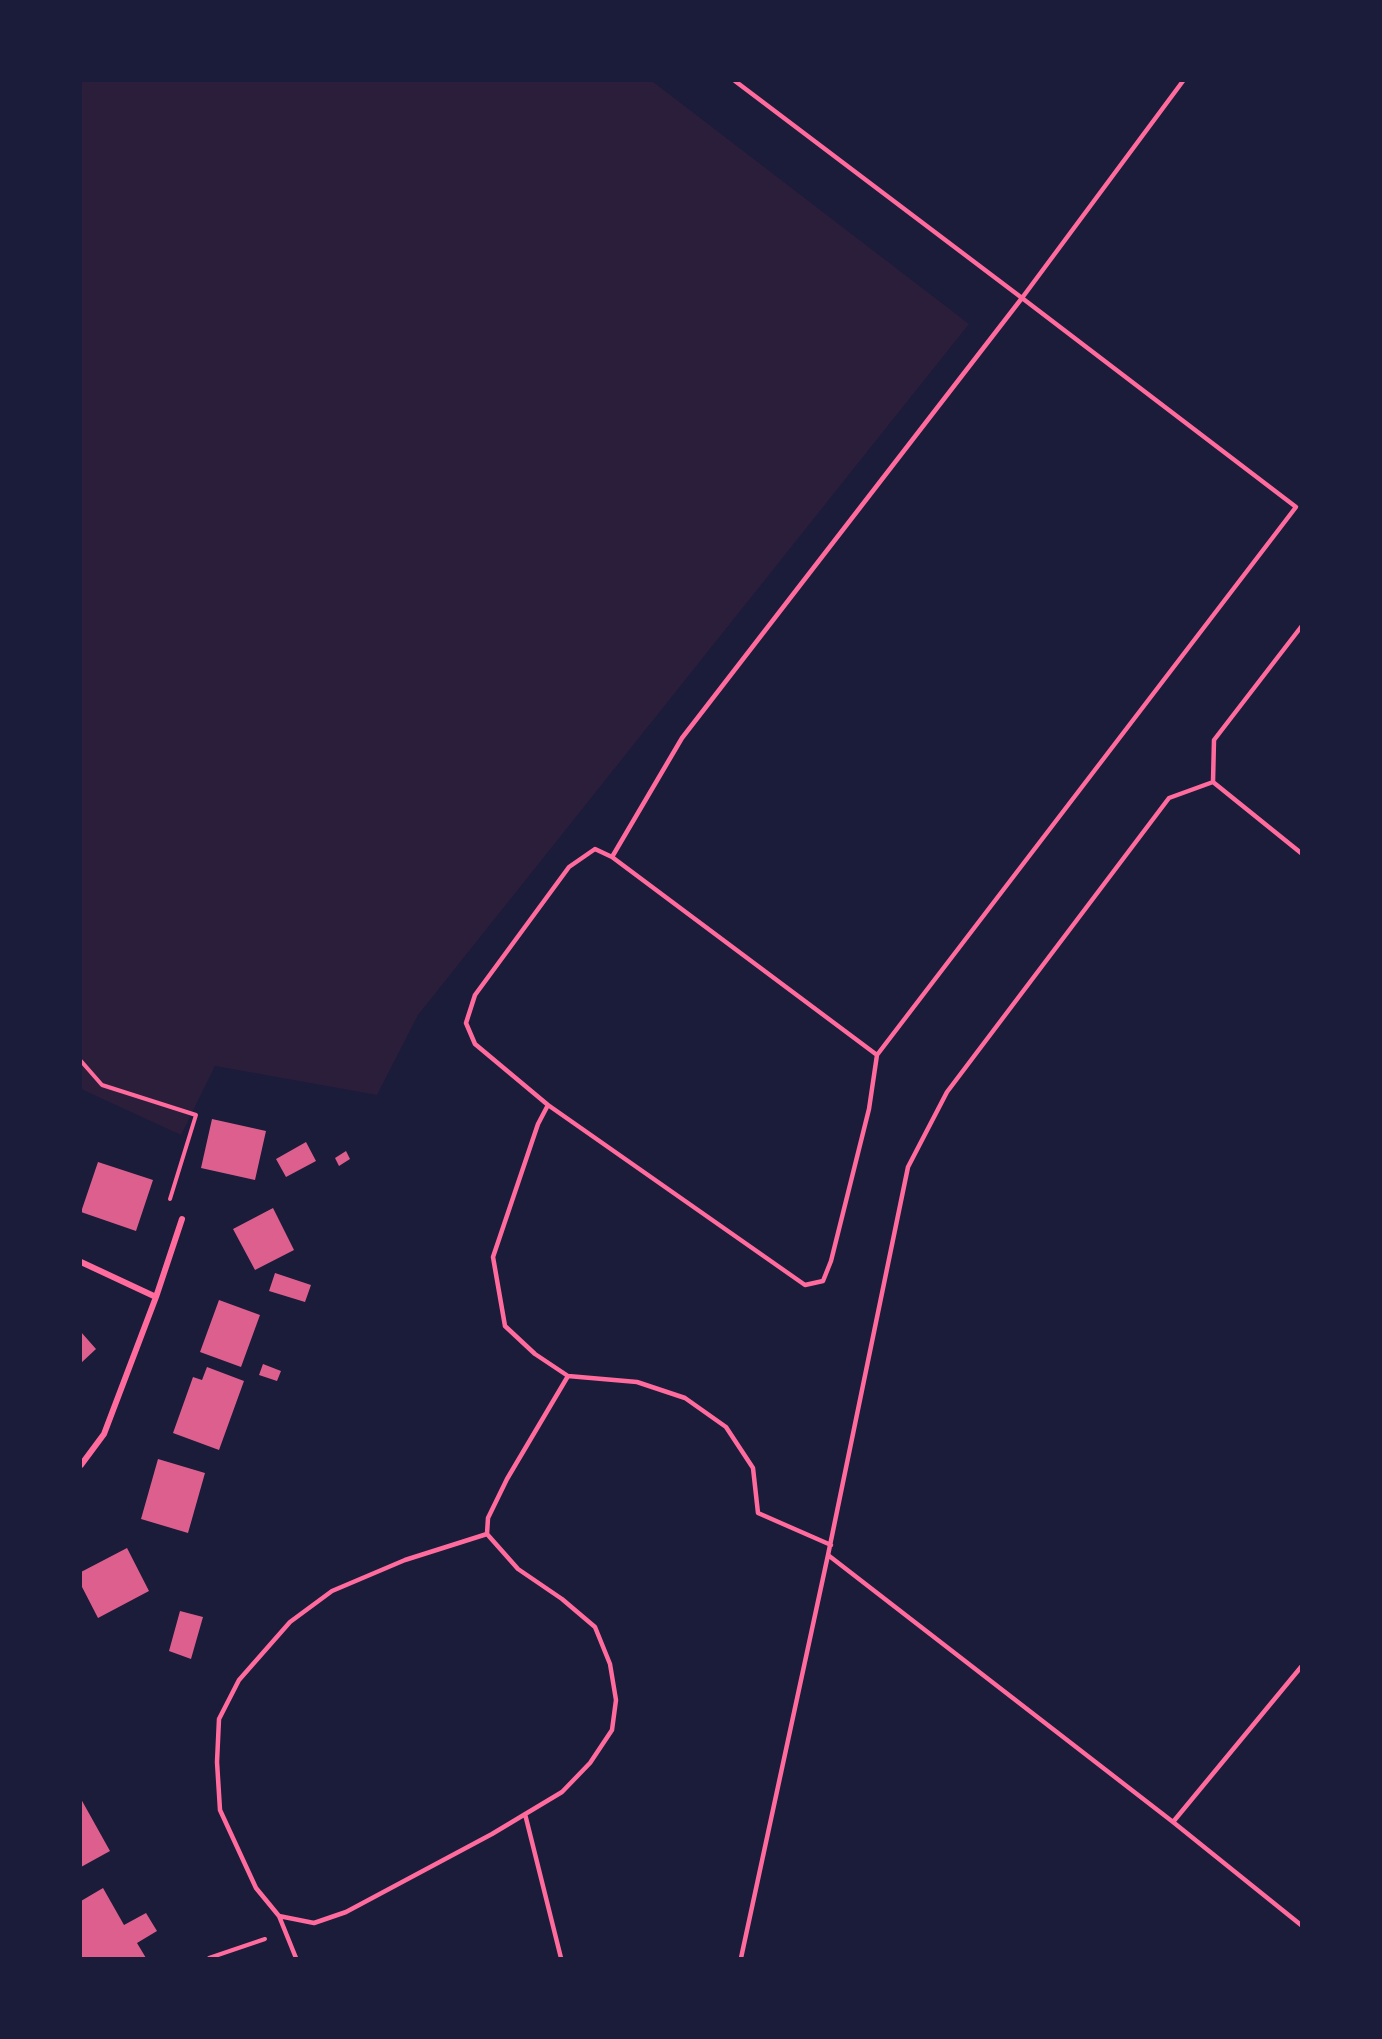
<!DOCTYPE html>
<html>
<head>
<meta charset="utf-8">
<style>
  body { margin:0 }
  #map { position:relative; width:1382px; height:2039px; overflow:hidden; background:#1b1b3a; font-family:Quicksand,sans-serif }
  canvas { display:block }
  .frame { position:absolute; inset:0; border:82px solid #1b1b3a; pointer-events:none }
</style>
</head>
<body>
<div id="map">
<canvas width="1382" height="2039"></canvas>
<div class="frame"></div>
</div>
<script>
const ctx = document.querySelector('canvas').getContext('2d');
ctx.lineJoin = 'round';
function fill(path, color) { ctx.fillStyle = color; ctx.fill(path, 'evenodd'); }
const toPath = rows => new Path2D(rows.map(r => 'M' + r).join(''));
function strokePath(path, color, width, dash) { ctx.strokeStyle = color; ctx.lineWidth = width; ctx.lineCap = dash ? 'butt' : 'round'; ctx.setLineDash(dash || []); ctx.stroke(path); }
fill(toPath([
  [81,81,652,81,969,324,418,1015,377,1095,215,1066,181,1135,81,1089]
]), '#2a1e3b');
fill(toPath([
  [212,1119,266,1131,255,1180,201,1168],
  [306,1142,316,1161,286,1177,276,1159],
  [346,1151,350,1159,339,1166,335,1158],
  [98,1162,153,1180,136,1231,81,1212],
  [273,1208,294,1250,255,1270,233,1229],
  [275,1273,311,1285,305,1302,269,1291],
  [219,1300,260,1315,241,1367,200,1352],
  [81,1332,96,1349,81,1363],
  [263,1364,281,1371,277,1381,259,1375],
  [207,1367,244,1381,219,1450,173,1433,193,1377,202,1380],
  [158,1459,205,1473,188,1533,141,1519],
  [127,1548,149,1591,98,1618,81,1585,81,1572],
  [180,1611,203,1617,191,1659,169,1651],
  [81,1799,110,1851,81,1867],
  [103,1888,124,1925,146,1913,157,1931,137,1943,146,1958,81,1958,81,1901]
]), '#dd5f8e');
strokePath(toPath([
  [81,1061,102,1085,196,1115,170,1199],
  [209,1958,265,1939]
]), '#ff6b9d', 4);
strokePath(toPath([
  [735,81,1022,298,1183,81],
  [1213,782,1214,740,1301,627],
  [1301,853,1213,782,1169,798,947,1092,908,1167,828,1555,1173,1822,1301,1667],
  [612,857,682,738,1022,298,1296,507,877,1055],
  [548,1105,805,1285,823,1281,831,1261,869,1109,877,1055,612,857,595,849,569,867,475,995,466,1023,475,1044,548,1105,538,1124,493,1257,505,1326,535,1354,568,1376,637,1382,685,1398,726,1427,753,1468,758,1513,831,1545],
  [487,1534,405,1560,332,1591,290,1622,239,1680,219,1719,217,1762,220,1810,256,1888,279,1916,314,1923,346,1912,492,1834,562,1792,590,1763,612,1730,616,1700,610,1664,595,1627,562,1599,518,1569,487,1534,488,1518,507,1479,568,1376],
  [525,1814,561,1958],
  [1173,1822,1301,1925],
  [279,1916,296,1958],
  [741,1958,828,1555]
]), '#ff6b9d', 4.5);
strokePath(toPath([
  [81,1262,156,1297],
  [81,1465,104,1434,156,1297,182,1219]
]), '#ff6b9d', 6);
</script>
</body>
</html>
